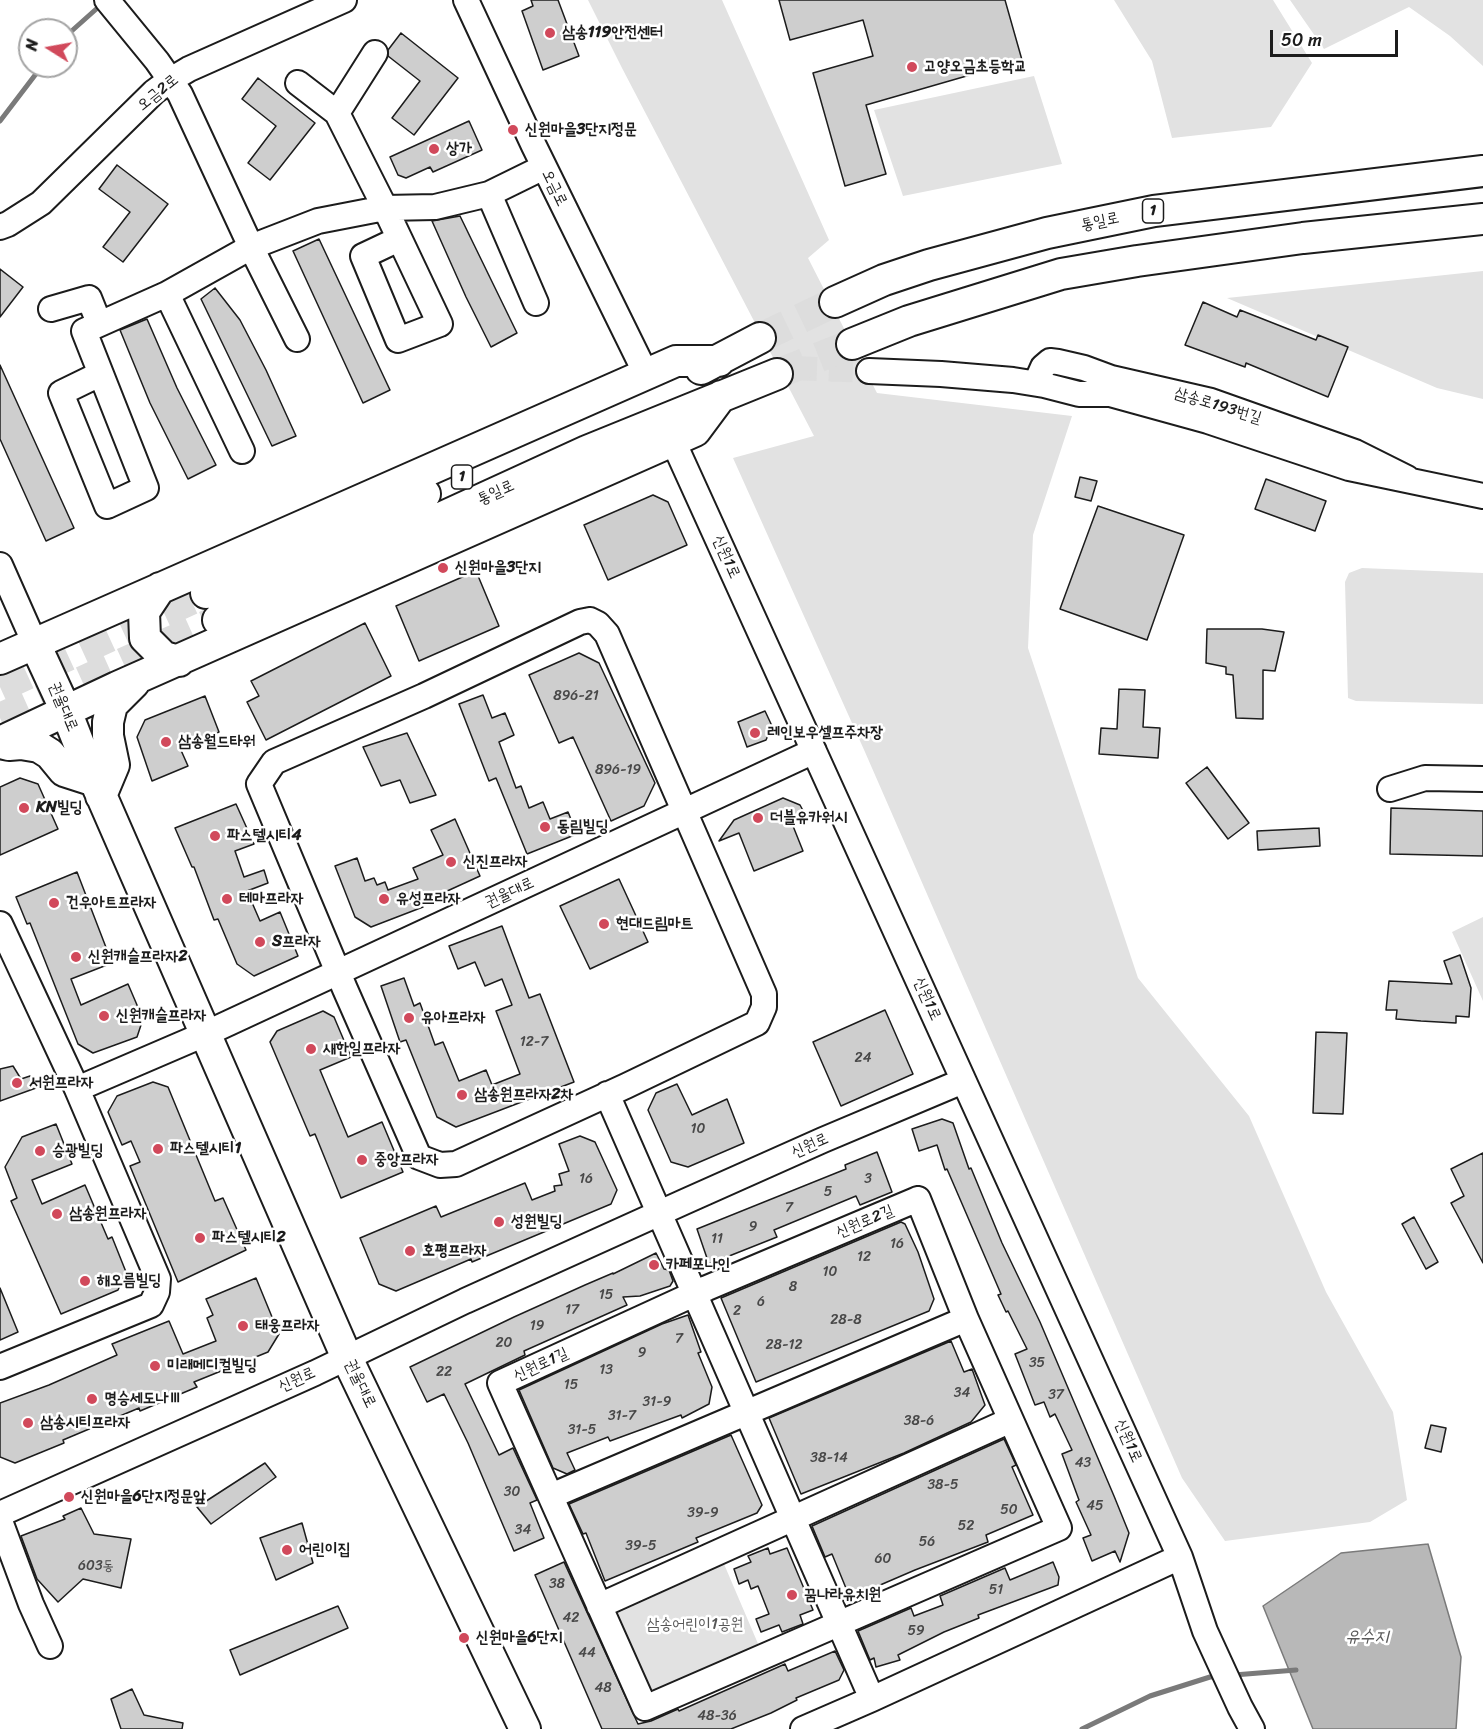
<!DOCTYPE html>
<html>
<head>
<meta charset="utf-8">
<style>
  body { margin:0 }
  #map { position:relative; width:1483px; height:1729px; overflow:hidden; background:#fff; font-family:Sriracha,sans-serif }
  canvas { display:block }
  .north { position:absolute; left:18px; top:18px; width:60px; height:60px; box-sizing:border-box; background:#fff; border:2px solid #a4a4a4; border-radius:50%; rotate:281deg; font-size:16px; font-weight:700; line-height:24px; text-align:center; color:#1c1c1c }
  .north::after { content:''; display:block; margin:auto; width:21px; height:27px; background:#d1495b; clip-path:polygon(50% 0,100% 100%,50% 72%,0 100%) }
  .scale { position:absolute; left:1270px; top:30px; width:128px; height:27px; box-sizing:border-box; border:3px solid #1c1c1c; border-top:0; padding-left:8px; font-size:18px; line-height:21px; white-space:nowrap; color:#1c1c1c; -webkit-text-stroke:4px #fff; paint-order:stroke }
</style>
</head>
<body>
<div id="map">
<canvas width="1483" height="1729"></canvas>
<div class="north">N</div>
<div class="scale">50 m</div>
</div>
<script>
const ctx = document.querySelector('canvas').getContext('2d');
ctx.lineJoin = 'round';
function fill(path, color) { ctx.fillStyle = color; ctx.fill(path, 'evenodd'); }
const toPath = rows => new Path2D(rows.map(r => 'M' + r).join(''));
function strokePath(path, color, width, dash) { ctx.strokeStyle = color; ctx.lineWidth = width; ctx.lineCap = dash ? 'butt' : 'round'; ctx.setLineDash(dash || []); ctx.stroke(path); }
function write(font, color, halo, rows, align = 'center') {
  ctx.font = font + ' Sriracha,"Poor Story",sans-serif'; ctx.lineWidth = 5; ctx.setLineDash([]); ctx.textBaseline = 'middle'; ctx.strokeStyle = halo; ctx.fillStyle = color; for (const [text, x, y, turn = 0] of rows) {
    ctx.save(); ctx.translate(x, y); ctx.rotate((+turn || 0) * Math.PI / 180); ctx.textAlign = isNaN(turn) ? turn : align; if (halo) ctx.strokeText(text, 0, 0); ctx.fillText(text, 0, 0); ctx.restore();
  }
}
fill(toPath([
  [588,0,722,0,829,240,808,258,877,393,1072,416,1033,535,1028,648,1138,978,1249,1116,1326,1292,1393,1412,1407,1500,1370,1522,1225,1541,1182,1478,865,752,733,458,814,436,622,68],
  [1114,0,1273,0,1312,63,1271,127,1172,138,1152,61],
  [1290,0,1483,0,1483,66,1450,36,1409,7,1324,49],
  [1034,76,1062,164,903,196,874,110],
  [1483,271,1483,399,1437,388,1227,298],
  [1362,568,1483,573,1483,704,1356,701,1348,698,1345,582,1349,573],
  [1483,917,1483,1001,1452,932],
  [724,1564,759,1646,651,1691,618,1613]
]), '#e2e2e2');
const water = toPath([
  [1428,1544,1461,1657,1456,1729,1313,1729,1263,1606,1341,1553,1428,1544]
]);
fill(water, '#b8b8b8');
strokePath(water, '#7a7a7a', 1.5);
strokePath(toPath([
  [66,36,103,3],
  [0,121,42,66],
  [1234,1675,1296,1670],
  [1082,1729,1150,1696,1210,1677,1219,1677]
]), '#7a7a7a', 5);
const building = toPath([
  [531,0,558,0,579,56,543,70,522,11,533,6,531,0],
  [779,0,1005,0,1022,60,866,105,886,174,845,186,813,73,873,56,863,20,790,40,779,0],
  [401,33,458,78,414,135,392,118,420,81,388,56,388,50,401,33],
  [258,78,315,123,270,180,248,163,276,126,242,99,258,78],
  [469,121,482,150,433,172,430,167,406,178,398,175,390,157,469,121],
  [117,165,168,204,123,262,103,247,130,212,99,189,117,165],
  [460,216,517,333,491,347,466,297,432,221,460,216],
  [319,239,390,390,363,403,293,251,319,239],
  [0,269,23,287,0,317,0,269],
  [215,288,240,320,266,370,296,436,272,446,201,299,215,288],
  [1203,302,1237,317,1240,310,1316,340,1318,335,1348,347,1328,397,1246,363,1245,367,1185,345,1203,302],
  [147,319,177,388,216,465,188,479,150,403,120,330,147,319],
  [0,365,74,528,46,541,0,439,0,365],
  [1080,477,1097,481,1091,501,1075,497,1080,477],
  [1266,479,1326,501,1315,531,1255,509,1266,479],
  [653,495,668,502,687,545,608,580,584,525,653,495],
  [1098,506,1184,535,1147,640,1060,609,1098,506],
  [476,571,499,626,419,661,396,606,476,571],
  [365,623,391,676,266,740,247,702,259,696,251,681,365,623],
  [1207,629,1262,629,1284,632,1275,671,1263,670,1263,719,1236,718,1233,675,1226,674,1226,667,1206,663,1207,629],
  [579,653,599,663,655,783,644,806,611,821,573,737,559,743,529,675,579,653],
  [1119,689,1145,690,1143,727,1160,728,1158,758,1099,754,1101,728,1117,729,1119,689],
  [483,695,492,718,505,713,514,735,499,742,516,788,521,786,529,808,543,802,550,819,568,812,577,834,527,854,496,778,489,781,459,704,483,695],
  [205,696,219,732,180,748,188,766,152,781,137,737,145,720,205,696],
  [765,711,772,726,766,740,747,747,738,722,765,711],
  [407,733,436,795,410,803,400,780,381,786,363,747,407,733],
  [1207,767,1249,823,1228,839,1186,783,1207,767],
  [20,778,38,784,58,829,0,855,0,787,20,778],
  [783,798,800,805,806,816,791,821,803,851,754,871,739,833,719,841,734,820,783,798],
  [236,804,254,844,235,851,244,877,264,870,268,883,247,891,260,921,280,912,298,956,254,976,237,964,218,919,214,920,194,867,192,867,175,828,236,804],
  [1391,808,1483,811,1483,856,1390,854,1391,808],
  [455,819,480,876,421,903,423,907,371,927,355,917,335,866,357,858,365,881,374,878,377,885,385,882,388,890,418,879,413,868,443,855,431,830,455,819],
  [1319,828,1320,846,1258,850,1257,831,1319,828],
  [77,872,112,963,71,979,81,1005,128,984,143,1019,137,1037,93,1053,78,1044,30,923,27,924,16,897,77,872],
  [619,879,648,942,590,969,560,906,619,879],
  [502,926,529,998,540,994,574,1082,456,1127,437,1117,406,1040,400,1042,381,986,404,978,414,1006,420,1003,435,1045,443,1042,459,1081,486,1070,492,1085,520,1074,496,1011,512,1005,502,979,485,986,475,962,458,969,449,946,502,926],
  [1460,955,1471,988,1469,1017,1456,1016,1456,1023,1421,1021,1396,1019,1397,1010,1386,1010,1389,981,1452,984,1444,961,1460,955],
  [885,1010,913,1074,841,1106,813,1042,885,1010],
  [323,1011,334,1017,351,1057,320,1070,348,1137,382,1122,403,1172,341,1198,315,1134,310,1136,270,1042,277,1031,323,1011],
  [1316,1032,1347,1033,1343,1114,1313,1113,1316,1032],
  [13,1066,21,1079,30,1076,36,1088,0,1101,0,1069,13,1066],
  [153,1082,168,1087,215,1201,223,1198,246,1250,178,1282,130,1166,140,1162,131,1141,122,1145,108,1112,117,1096,153,1082],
  [677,1084,692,1115,727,1099,744,1143,688,1167,671,1162,648,1110,656,1093,677,1084],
  [942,1119,953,1123,969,1169,971,1168,1002,1243,1040,1322,1114,1496,1129,1533,1120,1562,1115,1551,1092,1561,1083,1538,1091,1535,1076,1502,1079,1500,1062,1454,1072,1450,1055,1414,1050,1417,1044,1402,1035,1405,1015,1354,1027,1349,1008,1311,1006,1312,998,1295,1001,1294,947,1169,945,1170,937,1145,919,1151,912,1129,942,1119],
  [56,1124,72,1164,32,1180,42,1204,85,1185,108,1239,112,1237,126,1272,118,1290,61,1314,11,1201,17,1198,5,1167,22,1137,56,1124],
  [580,1136,595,1142,617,1190,611,1204,472,1262,471,1259,396,1291,379,1284,360,1238,436,1206,441,1217,525,1183,532,1200,555,1191,554,1186,562,1185,559,1174,569,1171,559,1144,580,1136],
  [877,1152,892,1192,860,1205,856,1196,774,1230,777,1237,709,1264,697,1229,846,1169,845,1165,877,1152],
  [1483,1153,1483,1263,1451,1203,1464,1196,1451,1169,1483,1153],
  [1414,1217,1438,1262,1426,1269,1402,1224,1414,1217],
  [901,1222,905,1224,918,1252,934,1299,929,1311,756,1382,721,1298,901,1222],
  [656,1253,664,1269,669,1270,673,1281,670,1286,640,1296,623,1297,627,1305,524,1351,525,1355,465,1384,499,1455,513,1448,537,1500,530,1503,544,1538,514,1551,468,1443,444,1394,427,1402,410,1367,514,1317,585,1285,613,1273,613,1274,656,1253],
  [256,1278,279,1334,268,1352,194,1382,197,1387,140,1411,139,1408,63,1440,64,1443,15,1463,0,1457,0,1403,49,1385,117,1355,112,1344,169,1321,183,1354,216,1341,207,1318,213,1315,206,1299,256,1278],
  [0,1288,18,1332,0,1340,0,1288],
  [688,1315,701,1352,698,1353,712,1387,709,1404,682,1418,681,1415,610,1441,608,1437,567,1453,575,1470,567,1474,553,1468,519,1390,662,1324,688,1315],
  [951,1341,964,1372,972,1369,985,1405,971,1422,904,1453,801,1494,769,1418,951,1341],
  [1431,1425,1446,1428,1441,1452,1425,1448,1431,1425],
  [731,1435,762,1505,757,1513,696,1538,698,1542,605,1581,586,1533,583,1534,569,1504,731,1435],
  [1004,1439,1016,1465,1012,1467,1033,1515,986,1535,988,1542,915,1570,850,1598,832,1554,825,1557,812,1526,1004,1439],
  [265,1463,276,1477,211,1524,197,1507,265,1463],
  [81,1508,94,1534,131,1539,121,1588,83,1579,58,1602,37,1579,21,1536,65,1519,63,1516,81,1508],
  [302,1523,313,1563,276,1580,260,1538,302,1523],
  [768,1548,770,1554,787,1548,813,1610,800,1615,803,1624,782,1632,779,1625,761,1632,756,1619,769,1614,758,1586,751,1589,748,1580,739,1584,734,1569,751,1562,748,1556,768,1548],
  [564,1562,638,1724,651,1721,678,1709,679,1711,785,1664,788,1671,835,1651,844,1670,839,1680,796,1698,797,1700,771,1713,731,1729,602,1729,535,1575,564,1562],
  [1053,1562,1059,1577,1058,1585,978,1615,979,1618,944,1632,898,1655,900,1660,876,1667,874,1658,870,1660,858,1631,911,1608,914,1616,943,1605,940,1596,1005,1568,1010,1580,1053,1562],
  [338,1606,348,1628,240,1675,230,1650,338,1606],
  [132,1689,144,1715,183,1723,182,1729,121,1729,111,1699,132,1689]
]);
fill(building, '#cecece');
strokePath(building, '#1c1c1c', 1.5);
strokePath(toPath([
  [793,368,869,371]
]), '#ddd', 24, [24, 12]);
strokePath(toPath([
  [760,338,835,302],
  [777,374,852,344],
  [0,687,206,593],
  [0,718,218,620]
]), '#ddd', 30, [30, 15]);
const minor = toPath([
  [107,0,157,61,180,94,251,247,297,339],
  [466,0,534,146,646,374],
  [298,83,337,113,385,208,440,324,398,340,363,256,399,239],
  [337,113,375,53],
  [489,194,536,303],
  [0,227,8,224,41,203,154,92,169,81,189,69,344,0],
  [167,294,242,451],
  [51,309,89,298,99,323],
  [869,371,941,374,1013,380,1044,385],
  [100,374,61,393,107,506,146,488,84,331,167,294,251,247,318,221,385,208,435,207,489,194,544,167],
  [673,441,1180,1557,1205,1631,1240,1707,1252,1729],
  [1407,478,1355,452,1211,401,1111,378,1084,368,1058,362,1050,361,1043,367,1039,376,1044,385,1079,394,1110,394,1208,421,1349,468,1483,496],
  [0,565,35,644],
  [590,620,598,624,607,634,764,994,764,1007,757,1023,626,1086,456,1164,440,1165,419,1157,345,989,259,784,274,762,424,696,580,622,590,620],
  [1390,789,1425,778,1483,779],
  [0,924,77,1089,158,1279,157,1292,151,1305,0,1367],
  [77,1089,205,1034,814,751],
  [607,1094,872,1699],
  [918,1199,966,1319,1059,1528,645,1708,500,1383,707,1288,918,1199],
  [551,1496,966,1319],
  [0,1514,315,1373,465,1301,684,1202,823,1140,963,1081],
  [0,1521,31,1604,50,1646],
  [599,1606,1011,1420],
  [803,1729,872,1699,1180,1557]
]);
const major = toPath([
  [835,302,884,280,929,265,1047,233,1154,211,1483,171],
  [852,344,909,321,1061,274,1137,261,1303,238,1483,219],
  [701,369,760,338],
  [160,588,144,612,145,638,164,657,179,661],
  [206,593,425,494],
  [218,620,587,451,777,374],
  [35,644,66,711,81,749,347,1358,525,1729],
  [0,659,676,361,719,361],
  [0,742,117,687,695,431,721,396],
  [0,743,9,745,21,744,39,747,50,754,64,771,95,781],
  [101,796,114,765,108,736,108,722,112,705,134,683]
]);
strokePath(minor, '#1c1c1c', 28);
strokePath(major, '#1c1c1c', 34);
strokePath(minor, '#fff', 24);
strokePath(major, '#fff', 30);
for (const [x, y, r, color] of [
  [550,33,6,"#d1495b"],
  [912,67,6,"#d1495b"],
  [513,130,6,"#d1495b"],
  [434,149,6,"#d1495b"],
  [443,568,6,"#d1495b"],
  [755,733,6,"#d1495b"],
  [166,742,6,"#d1495b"],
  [24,808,6,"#d1495b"],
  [758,818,6,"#d1495b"],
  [545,827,6,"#d1495b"],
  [215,836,6,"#d1495b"],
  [451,862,6,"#d1495b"],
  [227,899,6,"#d1495b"],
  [384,899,6,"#d1495b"],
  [54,903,6,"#d1495b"],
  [604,924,6,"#d1495b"],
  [260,942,6,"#d1495b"],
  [76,957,6,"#d1495b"],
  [104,1016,6,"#d1495b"],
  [409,1018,6,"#d1495b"],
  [311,1049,6,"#d1495b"],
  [17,1083,6,"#d1495b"],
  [462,1095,6,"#d1495b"],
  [158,1149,6,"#d1495b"],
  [40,1151,6,"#d1495b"],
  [362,1160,6,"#d1495b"],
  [57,1214,6,"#d1495b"],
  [499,1222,6,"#d1495b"],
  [200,1238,6,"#d1495b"],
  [410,1251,6,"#d1495b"],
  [654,1265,6,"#d1495b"],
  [85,1281,6,"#d1495b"],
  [243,1326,6,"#d1495b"],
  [155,1366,6,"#d1495b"],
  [92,1399,6,"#d1495b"],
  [28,1423,6,"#d1495b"],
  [69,1497,6,"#d1495b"],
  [287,1550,6,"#d1495b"],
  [792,1595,6,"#d1495b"],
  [464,1638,6,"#d1495b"]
]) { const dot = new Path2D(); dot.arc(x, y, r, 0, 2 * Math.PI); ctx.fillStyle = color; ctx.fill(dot); strokePath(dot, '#fff', 2); }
write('14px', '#484848', null, [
  ["896-21",576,696],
  ["896-19",618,770],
  ["12-7",534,1042],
  ["24",863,1058],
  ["10",698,1129],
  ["16",586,1179],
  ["3",868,1179],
  ["5",828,1192],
  ["7",789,1208],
  ["9",753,1227],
  ["11",717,1239],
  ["16",897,1244],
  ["12",864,1257],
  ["10",830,1272],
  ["8",793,1287],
  ["15",606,1295],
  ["6",761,1302],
  ["17",572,1310],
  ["2",737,1311],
  ["28-8",846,1320],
  ["19",537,1326],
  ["7",679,1339],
  ["20",504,1343],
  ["28-12",784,1345],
  ["9",642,1353],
  ["35",1037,1363],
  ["13",606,1370],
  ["22",444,1372],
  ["15",571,1385],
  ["34",962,1393],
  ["37",1056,1395],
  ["31-9",657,1402],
  ["31-7",622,1416],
  ["38-6",919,1421],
  ["31-5",582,1430],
  ["38-14",829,1458],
  ["43",1083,1463],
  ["38-5",943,1485],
  ["30",512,1492],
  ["45",1095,1506],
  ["50",1009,1510],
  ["39-9",703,1513],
  ["52",966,1526],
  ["34",523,1530],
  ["56",927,1542],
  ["39-5",641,1546],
  ["60",883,1559],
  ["603동",96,1566],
  ["38",557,1584],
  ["51",996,1590],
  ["42",571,1618],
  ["59",916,1631],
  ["44",587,1653],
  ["48",603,1688],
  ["48-36",717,1716]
]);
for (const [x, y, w] of [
  [1153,211,21],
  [462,477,21]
]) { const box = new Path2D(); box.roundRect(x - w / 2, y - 12, w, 24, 4.5); ctx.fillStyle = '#fff'; ctx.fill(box); strokePath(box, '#1c1c1c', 1.5); }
write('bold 15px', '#1c1c1c', null, [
  ["1",1153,211],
  ["1",462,477]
]);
write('bold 16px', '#1c1c1c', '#fff', [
  ["삼송119안전센터",562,33],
  ["고양오금초등학교",924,67],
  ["신원마을3단지정문",525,130],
  ["상가",446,149],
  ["신원마을3단지",455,568],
  ["레인보우셀프주차장",767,733],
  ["삼송월드타워",178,742],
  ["KN빌딩",36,808],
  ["더블유카워시",770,818],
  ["동림빌딩",557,827],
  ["파스텔시티4",227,836],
  ["신진프라자",463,862],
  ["테마프라자",239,899],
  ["유성프라자",396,899],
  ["건우아트프라자",66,903],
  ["현대드림마트",616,924],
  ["S프라자",272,942],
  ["신원캐슬프라자2",88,957],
  ["신원캐슬프라자",116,1016],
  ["유아프라자",421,1018],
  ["새한일프라자",323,1049],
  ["서원프라자",29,1083],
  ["삼송원프라자2차",474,1095],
  ["파스텔시티1",170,1149],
  ["승광빌딩",52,1151],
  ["중앙프라자",374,1160],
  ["삼송원프라자",69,1214],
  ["성원빌딩",511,1222],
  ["파스텔시티2",212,1238],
  ["호평프라자",422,1251],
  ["카페포나인",666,1265],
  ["해오름빌딩",97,1281],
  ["태웅프라자",255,1326],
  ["미래메디컬빌딩",167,1366],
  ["명승세도나Ⅲ",104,1399],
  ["삼송시티프라자",40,1423],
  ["신원마을6단지정문앞",81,1497],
  ["어린이집",299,1550],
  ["꿈나라유치원",804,1595],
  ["신원마을6단지",476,1638]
], 'left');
write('16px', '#1c1c1c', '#fff', [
  ["오금2로",158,93,-39],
  ["오금로",554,188,64],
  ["통일로",1100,222,-12],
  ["삼송로193번길",1218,406,17],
  ["통일로",496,493,-25],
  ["신원1로",726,557,66],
  ["권율대로",63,707,67],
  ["권율대로",510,893,-25],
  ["신원1로",927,999,66],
  ["신원로",810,1146,-24],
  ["신원로2길",865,1222,-23],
  ["신원로1길",541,1365,-25],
  ["신원로",297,1380,-24],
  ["권율대로",360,1384,64],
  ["신원1로",1128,1441,66]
]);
write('16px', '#575757', '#fff', [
  ["삼송어린이1공원",695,1625]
]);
write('italic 18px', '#5a5a5a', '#fff', [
  ["유수지",1367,1637]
]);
</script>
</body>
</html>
